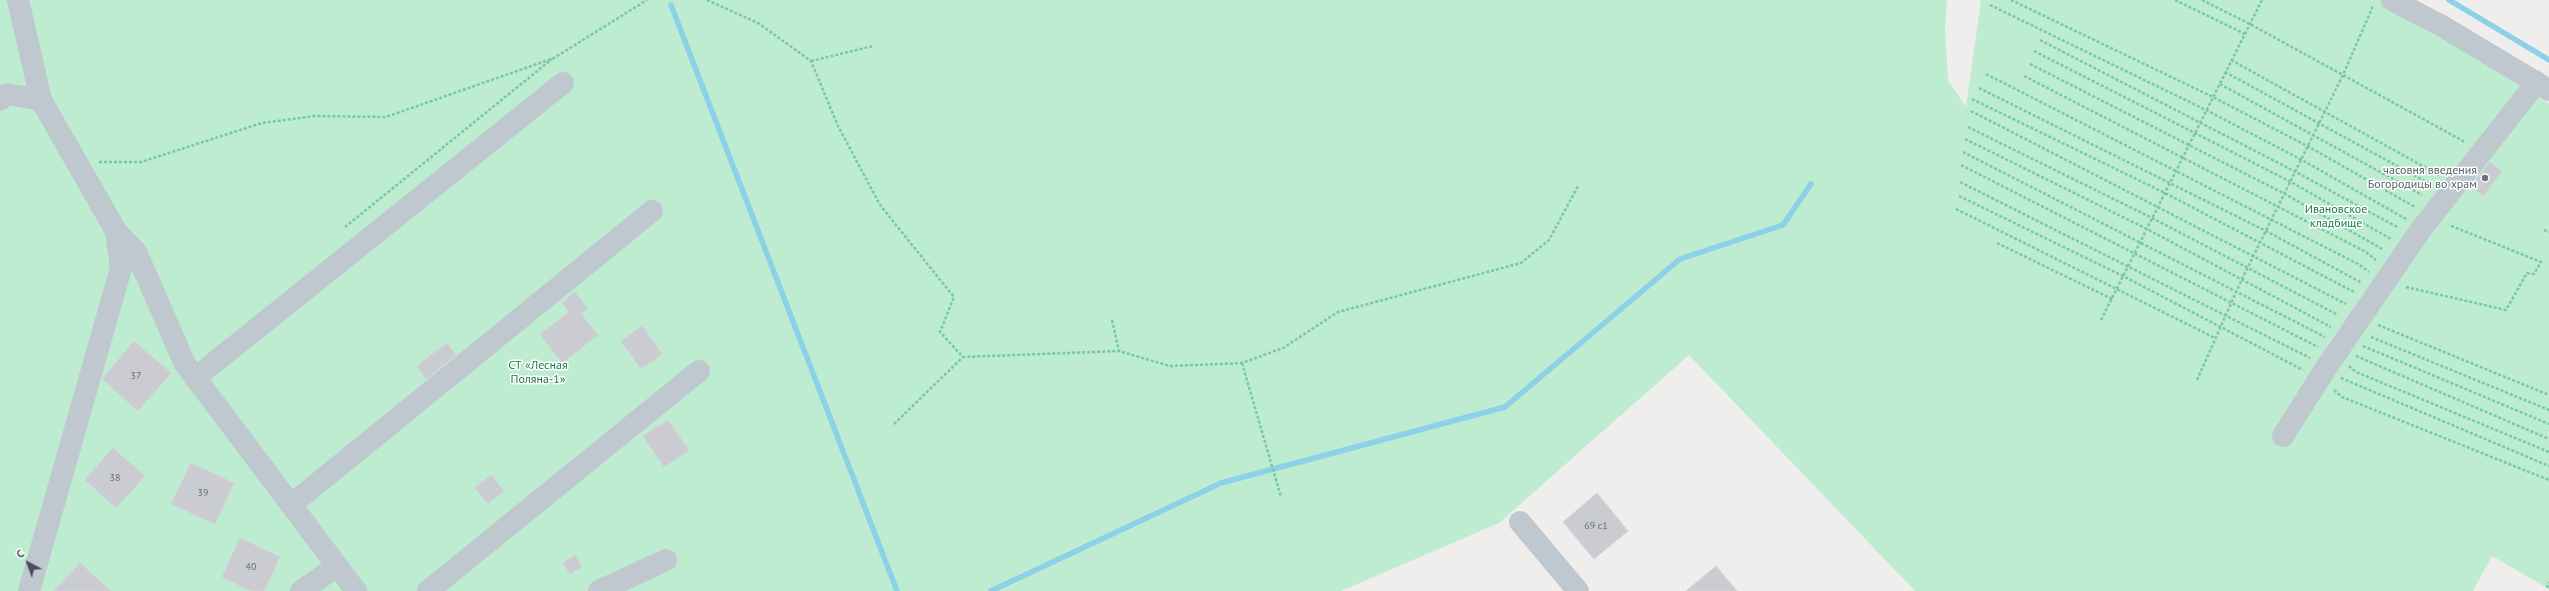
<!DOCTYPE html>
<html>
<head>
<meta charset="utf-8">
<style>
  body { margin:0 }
  #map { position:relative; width:2549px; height:591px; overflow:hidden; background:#f0eeed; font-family:"PT Sans",sans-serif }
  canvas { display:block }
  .north { position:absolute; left:8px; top:543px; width:40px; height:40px; -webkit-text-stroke:3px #fff; paint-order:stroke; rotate:319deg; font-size:11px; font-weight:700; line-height:16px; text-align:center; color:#47505a }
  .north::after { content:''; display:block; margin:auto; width:14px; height:18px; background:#47505a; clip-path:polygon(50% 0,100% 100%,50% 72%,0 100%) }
</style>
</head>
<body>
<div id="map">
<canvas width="2549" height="591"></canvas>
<div class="north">С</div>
</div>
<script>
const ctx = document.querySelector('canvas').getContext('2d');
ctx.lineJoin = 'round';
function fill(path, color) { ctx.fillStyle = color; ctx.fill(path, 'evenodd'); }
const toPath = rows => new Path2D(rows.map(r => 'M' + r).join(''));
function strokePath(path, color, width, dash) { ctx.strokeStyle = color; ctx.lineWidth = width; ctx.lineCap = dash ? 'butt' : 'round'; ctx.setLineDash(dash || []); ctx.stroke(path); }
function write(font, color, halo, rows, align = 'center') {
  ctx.font = font + ' "PT Sans",sans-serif'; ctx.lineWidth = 3; ctx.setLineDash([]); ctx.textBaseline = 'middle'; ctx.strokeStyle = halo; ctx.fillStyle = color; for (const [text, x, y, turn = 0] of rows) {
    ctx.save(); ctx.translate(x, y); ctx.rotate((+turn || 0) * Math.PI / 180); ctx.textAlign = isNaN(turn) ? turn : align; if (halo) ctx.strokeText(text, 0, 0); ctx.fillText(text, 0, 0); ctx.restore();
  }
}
fill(toPath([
  [0,0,1947,0,1945,30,1948,80,1966,107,1981,0,2384,0,2454,40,2549,104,2549,589,2492,556,2473,591,1915,591,1689,355,1499,523,1341,591,0,591]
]), '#bdecd1');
strokePath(toPath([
  [2449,0,2549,60],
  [671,5,897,591],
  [991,591,1221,483,1505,407,1680,259,1783,225,1811,184]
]), '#8cd1e8', 5.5);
const building = toPath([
  [2490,162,2502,171,2483,196,2471,186,2490,162],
  [575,292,588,309,581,314,598,335,562,363,540,334,569,312,562,303,575,292],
  [642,326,662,354,641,369,621,341,642,326],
  [134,341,171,373,138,411,102,379,134,341],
  [447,343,456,355,426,379,417,366,447,343],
  [668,420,689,450,664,467,643,436,668,420],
  [113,448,145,476,116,508,85,480,113,448],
  [191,463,234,483,215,524,171,504,191,463],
  [491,475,504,491,488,504,475,488,491,475],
  [1597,493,1628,531,1594,559,1563,522,1597,493],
  [240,538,280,557,264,591,251,591,222,577,240,538],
  [575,555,582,567,570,574,563,563,575,555],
  [80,563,111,591,54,591,80,563],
  [1716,566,1737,591,1686,591,1716,566]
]);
fill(building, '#caccd2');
strokePath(building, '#d2d3d9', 1);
strokePath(toPath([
  [707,0,758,23,811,61,838,126,880,205,954,297,940,332,963,357,1119,351,1170,366,1242,363,1283,348,1338,312,1521,263,1549,240,1578,186],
  [2011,0,2213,97,2309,147,2415,207],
  [2175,0,2245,34],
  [2202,0,2250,24,2465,142],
  [1990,5,2206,110,2302,160,2406,219],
  [2040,40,2296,172,2399,228],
  [2034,51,2291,182,2391,239],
  [2231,60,2439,175],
  [811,61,873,46],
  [2030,64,2285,194,2384,250],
  [2225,72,2432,185],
  [1986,74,2358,264,2369,272],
  [2024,76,2366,252,2376,260],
  [2220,84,2422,195],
  [1979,88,2266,231,2362,283],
  [1972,99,2165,193,2354,292],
  [1971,111,2346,304],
  [1968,127,2152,218,2338,315],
  [1965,139,2147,229,2331,327],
  [1963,152,2325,337],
  [99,162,141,162,262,123,315,116,386,117,554,58,647,0],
  [1961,165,2318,347],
  [1960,182,2310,358],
  [1959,196,2123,276,2303,370],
  [1956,209,2215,338],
  [345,227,552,59],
  [2544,230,2549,232],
  [1997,243,2112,299],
  [2406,287,2506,310,2527,273,2534,274,2541,262,2449,225],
  [1112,320,1119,351],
  [2101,320,2262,0],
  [2378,325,2549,395],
  [2371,337,2549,410],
  [2363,346,2549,424],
  [2356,356,2549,439],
  [1242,363,1281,497],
  [2349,366,2356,372,2549,452],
  [2341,378,2549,466],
  [2197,380,2242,279,2343,75,2373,6],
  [2334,390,2342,397,2549,480],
  [894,424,963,357],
  [2547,588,2549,582]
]), '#77c9a4', 2.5, [3, 2]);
strokePath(toPath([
  [18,0,41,100,116,231,136,252,185,364,356,591],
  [2392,0,2442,26,2549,90],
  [0,100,7,94,41,100],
  [195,378,563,83],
  [2283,436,2326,368,2422,228,2529,92,2535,81],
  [291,505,652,211],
  [1520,522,1578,591],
  [29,591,121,268,116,231],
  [301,591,337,566],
  [428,591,699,371],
  [599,591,666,560]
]), '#bfc7cf', 22);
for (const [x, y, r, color] of [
  [2485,178,4,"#6b7280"]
]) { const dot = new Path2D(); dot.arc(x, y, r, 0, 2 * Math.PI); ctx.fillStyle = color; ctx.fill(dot); strokePath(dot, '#fff', 1.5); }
write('10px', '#686f78', null, [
  ["37",136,376],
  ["38",115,478],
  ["39",203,493],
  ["69 с1",1596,526],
  ["40",251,567]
]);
write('12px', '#5b616d', '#fff', [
  ["часовня введения",2477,171],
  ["Богородицы во храм",2477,185]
], 'right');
write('12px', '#1b784d', '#fff', [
  ["Ивановское",2336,210],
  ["кладбище",2336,224],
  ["СТ «Лесная",538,366],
  ["Поляна-1»",538,380]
]);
</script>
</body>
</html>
